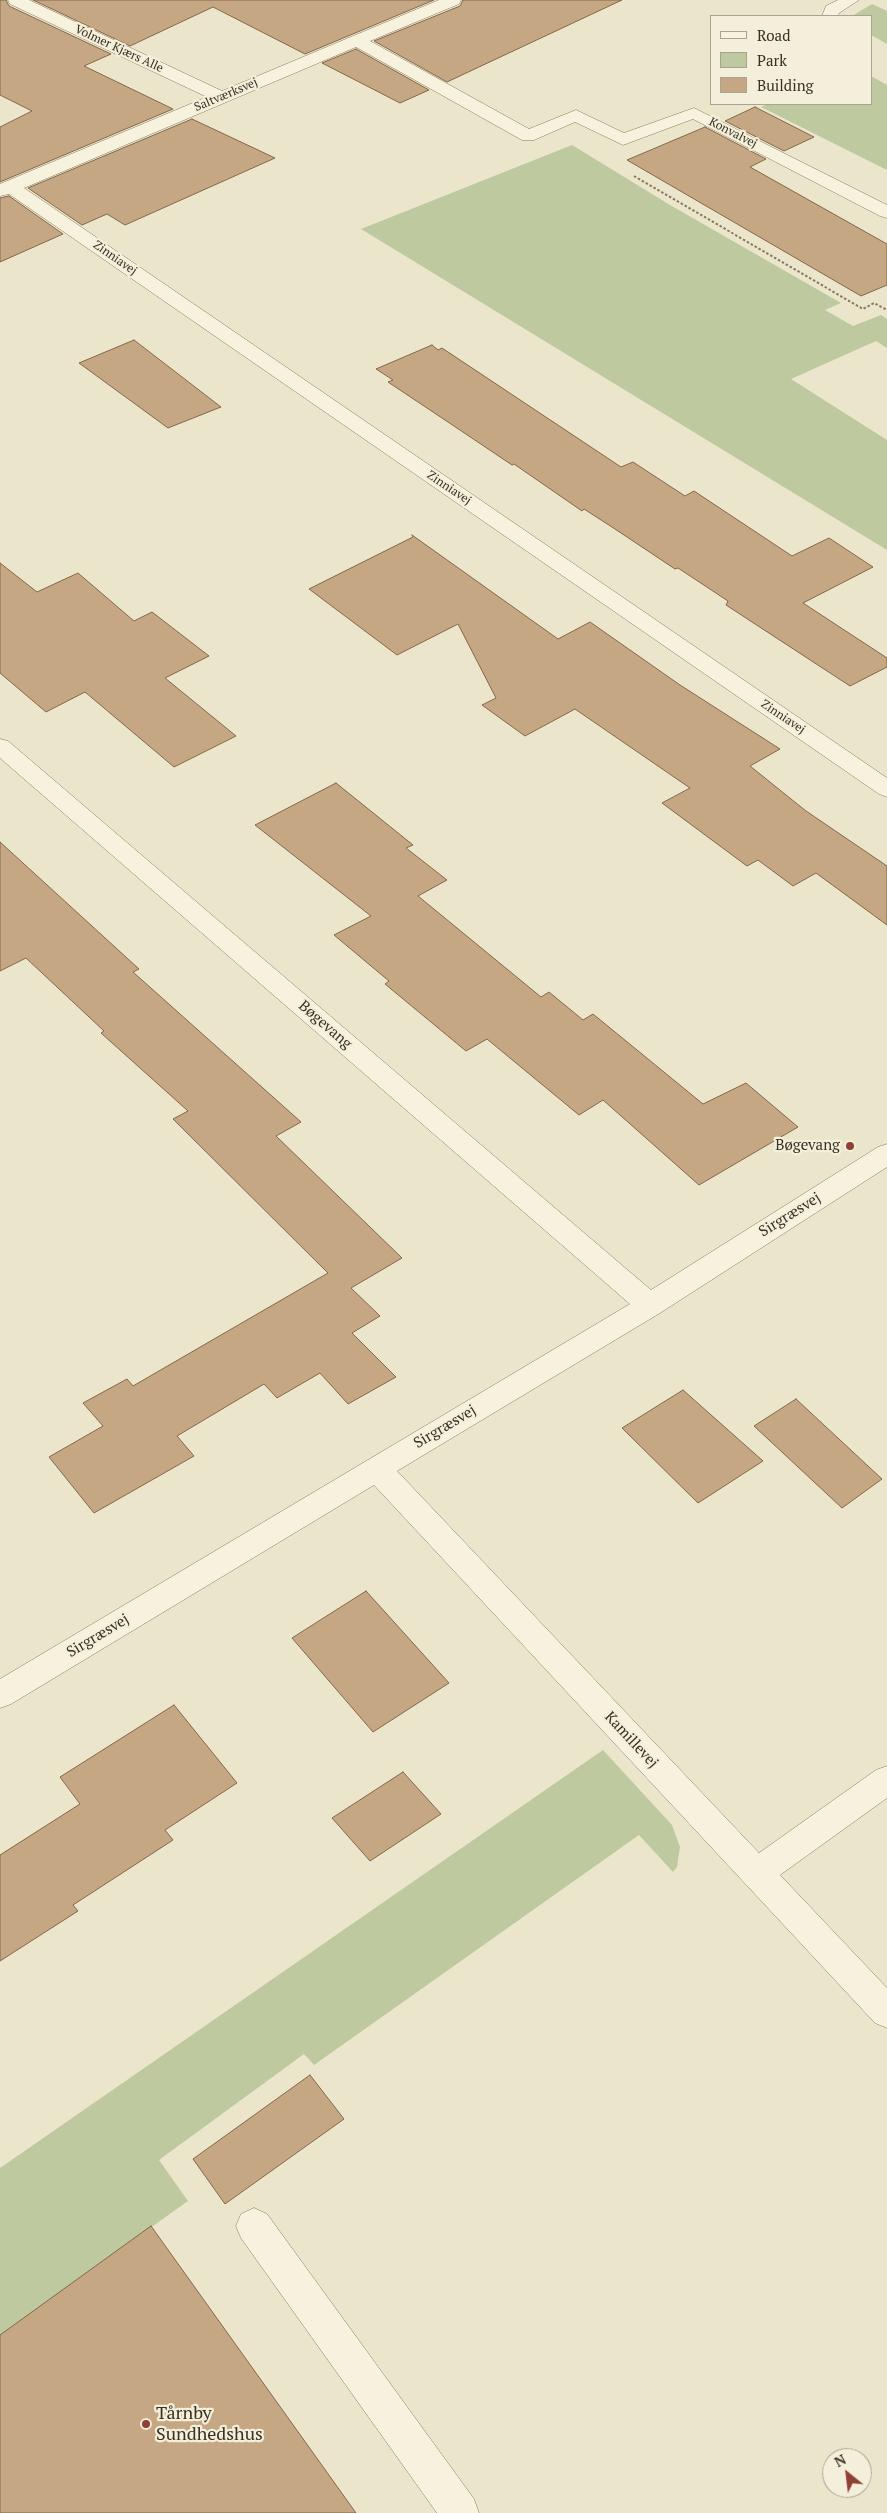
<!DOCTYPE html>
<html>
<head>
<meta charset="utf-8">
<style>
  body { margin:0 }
  #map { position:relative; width:887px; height:2513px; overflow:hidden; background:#ebe6cb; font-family:"PT Serif",serif }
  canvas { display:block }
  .legend { position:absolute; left:710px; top:15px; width:162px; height:90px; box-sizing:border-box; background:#f3efda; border:1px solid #a9a390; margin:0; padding:6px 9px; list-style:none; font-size:15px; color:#393022 }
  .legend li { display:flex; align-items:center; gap:10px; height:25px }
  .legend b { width:25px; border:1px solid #a9a390 }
  .north { position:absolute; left:822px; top:2448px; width:50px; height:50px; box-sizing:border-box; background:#f3efda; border:1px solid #a9a390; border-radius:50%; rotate:331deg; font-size:14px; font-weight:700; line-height:20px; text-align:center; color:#393022 }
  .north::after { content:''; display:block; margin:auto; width:18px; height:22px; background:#914035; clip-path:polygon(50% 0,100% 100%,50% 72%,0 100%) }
</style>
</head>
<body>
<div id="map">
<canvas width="887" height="2513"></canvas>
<ul class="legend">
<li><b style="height:6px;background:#f7f2de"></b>Road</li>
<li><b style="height:14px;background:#bfc99f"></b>Park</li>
<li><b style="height:14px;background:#c6a784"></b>Building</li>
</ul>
<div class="north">N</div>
</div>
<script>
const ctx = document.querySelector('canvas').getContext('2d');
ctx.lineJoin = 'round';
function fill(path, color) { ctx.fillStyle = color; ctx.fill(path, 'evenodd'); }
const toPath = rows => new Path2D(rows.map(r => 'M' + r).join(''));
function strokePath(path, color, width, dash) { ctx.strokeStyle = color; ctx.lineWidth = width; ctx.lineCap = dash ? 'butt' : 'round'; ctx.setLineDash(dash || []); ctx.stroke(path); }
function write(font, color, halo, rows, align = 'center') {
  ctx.font = font + ' "PT Serif",serif'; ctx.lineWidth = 4.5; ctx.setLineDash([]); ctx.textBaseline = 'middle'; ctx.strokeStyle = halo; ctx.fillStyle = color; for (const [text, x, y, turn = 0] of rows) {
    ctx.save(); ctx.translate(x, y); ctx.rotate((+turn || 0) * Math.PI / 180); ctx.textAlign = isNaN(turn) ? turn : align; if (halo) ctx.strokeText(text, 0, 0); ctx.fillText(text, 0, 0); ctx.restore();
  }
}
fill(toPath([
  [872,4,887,11,887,44,871,35,871,16,852,16],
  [871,76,887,85,887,170,761,107,768,104,871,104],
  [572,145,670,205,841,303,825,310,853,326,881,315,887,319,887,348,876,341,791,379,887,440,887,550,361,229],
  [603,1750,672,1825,680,1847,677,1867,673,1872,639,1835,314,2065,304,2054,159,2160,188,2201,0,2335,0,2168]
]), '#bfc99f');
const building = toPath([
  [0,0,6,0,9,6,111,54,84,66,173,109,0,182,0,127,32,111,0,95,0,0],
  [33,0,434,0,305,54,213,7,130,46,33,0],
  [463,0,622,0,447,82,374,41,460,6,463,0],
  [356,49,429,90,400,103,322,63,356,49],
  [755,107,814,137,784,151,725,121,755,107],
  [192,119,275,158,125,225,107,214,82,225,28,188,192,119],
  [705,127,766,159,750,167,887,244,887,285,861,296,627,160,705,127],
  [9,196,63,234,0,262,0,198,9,196],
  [134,340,221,407,168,428,79,363,134,340],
  [432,345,438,350,442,348,621,467,633,462,685,496,694,491,792,556,829,538,873,567,803,603,887,658,887,667,850,686,726,605,728,601,678,568,675,569,615,529,584,509,582,511,514,464,512,465,445,420,388,382,393,380,376,369,432,345],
  [412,535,558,639,590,622,680,685,780,749,750,766,806,811,887,866,887,925,816,873,793,886,758,860,747,866,662,803,690,788,575,709,525,736,482,705,496,698,458,624,397,655,309,589,413,537,412,535],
  [0,563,37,592,78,573,134,621,152,612,209,656,165,678,236,736,174,767,85,692,46,712,0,673,0,563],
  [336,783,413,845,406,848,447,880,418,896,541,997,549,992,583,1020,593,1014,703,1104,746,1083,798,1127,699,1185,603,1100,579,1115,487,1039,466,1051,385,984,389,981,334,935,371,916,255,825,336,783],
  [0,842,139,969,133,972,301,1122,276,1136,402,1258,351,1288,380,1316,352,1333,396,1377,348,1404,320,1373,277,1398,264,1384,177,1436,194,1456,94,1513,49,1457,103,1426,83,1403,127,1379,133,1386,328,1273,173,1119,188,1111,101,1033,104,1031,26,958,0,971,0,842],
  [683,1390,763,1461,698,1503,622,1428,683,1390],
  [796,1399,882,1479,842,1508,754,1426,796,1399],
  [366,1591,449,1683,373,1732,292,1638,366,1591],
  [174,1705,237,1783,165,1830,173,1840,73,1905,78,1911,0,1961,0,1855,80,1804,60,1777,174,1705],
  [403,1772,441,1814,370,1861,332,1818,403,1772],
  [310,2075,344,2119,225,2204,193,2159,310,2075],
  [151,2226,356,2513,0,2513,0,2335,151,2226]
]);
fill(building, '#c6a784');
strokePath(building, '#846748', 1);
const minor = toPath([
  [8,0,29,0,222,91,439,0,461,0,459,4,370,41,529,129,576,110,624,133,694,108,887,205,887,218,880,216,693,119,623,145,575,122,534,140,522,140,356,47,24,188,887,778,887,797,879,794,9,194,0,196,0,184,207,97,10,4,8,0],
  [838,0,859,0,839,13,838,16,822,16,826,6,838,0],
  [0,739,8,741,651,1290,878,1147,887,1144,887,1167,660,1313,397,1471,759,1853,876,1770,887,1766,887,1798,780,1875,887,1988,887,2028,875,2023,374,1485,11,1704,0,1708,0,1679,630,1304,0,758,0,739],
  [254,2208,267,2214,474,2499,479,2513,437,2513,241,2238,236,2226,241,2214,254,2208]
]);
strokePath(minor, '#877960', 1);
strokePath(toPath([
  [634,176,863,309,874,303,887,310]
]), '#877960', 2, [2.5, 2]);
fill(minor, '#f7f2de');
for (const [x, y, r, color] of [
  [850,1146,5,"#914035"],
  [146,2424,5,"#914035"]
]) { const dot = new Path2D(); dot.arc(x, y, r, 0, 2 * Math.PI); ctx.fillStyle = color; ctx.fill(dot); strokePath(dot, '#f3efda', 2); }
write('12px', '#393022', '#f3efda', [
  ["Volmer Kjærs Alle",119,49,25],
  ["Saltværksvej",226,95,-23],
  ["Konvalvej",733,133,27],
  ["Zinniavej",115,258,35],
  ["Zinniavej",449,488,34],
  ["Zinniavej",783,717,34]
]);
write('15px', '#393022', '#f3efda', [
  ["Bøgevang",325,1025,41],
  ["Sirgræsvej",790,1215,-32],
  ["Sirgræsvej",445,1427,-31],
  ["Sirgræsvej",98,1636,-31],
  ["Kamillevej",631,1740,47]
]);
write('15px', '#393022', '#f3efda', [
  ["Bøgevang",840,1146]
], 'right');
write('18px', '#393022', '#f3efda', [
  ["Tårnby",156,2414],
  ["Sundhedshus",156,2435]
], 'left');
</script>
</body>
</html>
